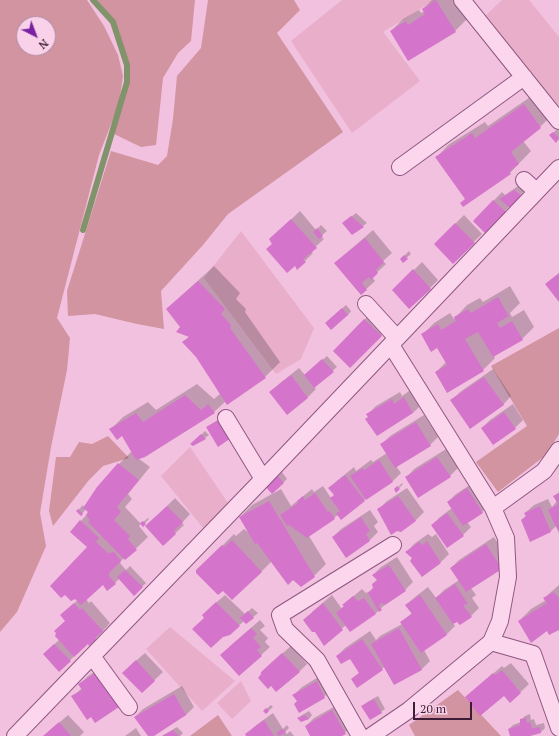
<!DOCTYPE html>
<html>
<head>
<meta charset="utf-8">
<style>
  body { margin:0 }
  #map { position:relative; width:559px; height:736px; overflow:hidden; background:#f2c1df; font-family:"PT Serif",serif }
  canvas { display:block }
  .north { position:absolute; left:16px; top:16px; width:40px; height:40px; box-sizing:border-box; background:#f9d2e9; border:1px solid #ad89a2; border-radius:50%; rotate:138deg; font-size:11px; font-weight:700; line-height:16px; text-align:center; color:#3c1c37 }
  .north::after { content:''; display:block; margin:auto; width:14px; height:18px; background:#7821a2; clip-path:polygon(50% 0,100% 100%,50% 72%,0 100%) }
  .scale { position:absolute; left:413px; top:702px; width:59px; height:18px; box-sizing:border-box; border:2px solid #3c1c37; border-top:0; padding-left:5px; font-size:12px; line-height:14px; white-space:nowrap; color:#3c1c37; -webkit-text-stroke:3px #f9d2e9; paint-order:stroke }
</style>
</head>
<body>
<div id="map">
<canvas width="559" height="736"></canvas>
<div class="north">N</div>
<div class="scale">20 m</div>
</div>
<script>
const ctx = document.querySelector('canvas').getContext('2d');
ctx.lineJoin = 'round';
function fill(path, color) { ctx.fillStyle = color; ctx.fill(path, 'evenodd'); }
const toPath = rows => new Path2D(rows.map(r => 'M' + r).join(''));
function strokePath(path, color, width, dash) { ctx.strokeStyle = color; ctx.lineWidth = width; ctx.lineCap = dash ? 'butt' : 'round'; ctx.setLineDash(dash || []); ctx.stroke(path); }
fill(toPath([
  [342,0,435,0,383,32,420,81,352,133,291,41],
  [502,0,529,0,559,37,559,106,485,16],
  [241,231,314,328,301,359,276,374,204,278],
  [190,447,228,503,204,529,161,476],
  [170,627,235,681,202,711,146,649],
  [241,681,251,701,232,719,217,703]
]), '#e8aeca');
fill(toPath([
  [0,0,87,0,104,26,118,55,123,76,119,104,99,155,57,318,70,338,67,370,51,447,40,513,46,546,17,612,0,632],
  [24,24,48,24,48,48,24,48],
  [97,0,195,0,191,41,178,53,163,78,156,145,141,147,114,134,129,81,114,21],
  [208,0,294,0,300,10,277,33,343,132,228,214,203,245,161,291,164,329,137,324,95,314,68,316,67,291,111,151,158,165,167,156,173,119,177,76,201,48],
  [559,328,559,434,546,455,498,492,476,462,527,426,491,366],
  [108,436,129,458,103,466,89,480,53,526,49,511,56,457,70,457,79,442,92,444],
  [458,690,501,736,415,736,409,725],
  [218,715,232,736,190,736]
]), '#d194a0');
fill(toPath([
  [432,0,455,0,467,19,455,31,391,31,403,19,419,10,421,13,425,11,423,9],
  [536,93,552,115,540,127,523,141,531,151,510,173,466,199,437,157,448,145,485,122,488,126],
  [557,129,559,131,559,139,556,142,551,135],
  [518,186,524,191,485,232,474,221,502,192,505,195],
  [300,211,316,230,321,225,327,231,321,236,324,239,311,251,313,253,305,261,273,244,279,231],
  [356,213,367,223,363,226,347,220],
  [464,215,482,234,453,262,435,244],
  [373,230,392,253,383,261,386,264,372,277,375,281,361,294,335,263],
  [409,251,411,254,403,261,401,259],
  [422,262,438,280,430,288,394,290],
  [214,266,240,293,236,299,246,309,245,312,280,362,265,377,226,401,214,412,138,458,150,467,128,494,132,499,125,507,141,524,139,526,148,537,125,559,124,558,121,561,120,563,126,570,130,566,146,583,134,594,120,578,115,583,103,584,86,599,89,603,91,601,110,623,95,640,88,643,59,671,48,650,60,639,70,607,78,600,89,547,81,521,89,512,86,509,81,515,77,511,83,505,84,507,119,464,132,451,122,435,111,429,123,417,148,402,156,410,197,384,214,399,221,393,197,356,183,342,190,336,167,309],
  [510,286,520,303,510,313,512,317,524,310,534,327,522,339,494,356,495,358,483,370,436,372,446,362,438,347,422,335,434,323,450,313,454,319,467,305,480,298,483,302],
  [346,305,351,311,348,315,330,319],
  [373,311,389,328,350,367,334,351],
  [327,356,337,367,314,387,316,389,308,397,287,413,271,392,279,384,299,368,305,375],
  [493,369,511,396,503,405,452,400,460,392],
  [412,389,421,405,413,413,369,416,368,414,376,406,400,392,402,396],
  [513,404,523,420,515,428,482,428,490,420],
  [424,415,438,437,430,445,396,466,401,473,393,481,364,500,338,515,309,536,326,564,314,576,272,561,261,572,224,590,197,571,234,534,236,536,244,529,248,532,240,517,252,505,281,489,291,506,312,489,314,492,323,486,331,498,335,495,330,488,338,480,354,467,356,471,371,460,373,462,387,453,382,444,390,436],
  [205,431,209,435,205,438,192,444],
  [446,449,458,468,450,476,406,478,414,469],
  [282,472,287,479,283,483,267,486],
  [476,481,491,504,482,512,467,522,471,527,463,535,432,525,440,517,452,508,448,502,456,494],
  [402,483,403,484,396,491,395,490],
  [407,488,424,512,416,520,401,531,379,509,387,501],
  [559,492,559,530,557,525,551,531,531,540,525,513,534,505,548,499,552,507,557,501,555,496],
  [175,498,190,514,182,523,184,525,163,545,147,526],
  [370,510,378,522,374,526,378,532,370,540,346,556,333,537,341,529],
  [148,518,149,519,143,525,142,523],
  [428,534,432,537,436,534,449,554,441,562,414,558,407,552,414,544],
  [494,537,509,560,471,588,476,595,472,598,479,608,471,616,458,620,453,623,455,626,447,634,424,650,430,661,422,669,394,684,384,667,382,669,352,679,360,672,350,657,337,656,345,648,370,631,376,640,380,636,402,624,401,622,412,613,406,605,415,597,428,587,436,598,444,590,459,580,451,568,459,560],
  [397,557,413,582,405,590,389,601,376,613,350,630,346,625,324,644,312,612,332,595,342,609,345,606,343,605,362,589,366,593,372,590,378,580,373,575,381,567],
  [559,585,559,629,547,630,519,621,531,609,546,600,544,598],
  [225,595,245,614,252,608,258,613,246,623,244,621,229,634,205,618,211,607],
  [260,620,265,626,260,630,268,638,265,642,270,647,239,675,229,647],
  [291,646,307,664,299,672,270,664],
  [145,653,163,672,142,692,131,665],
  [511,663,529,684,510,702,504,695,466,697,502,666,504,668],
  [105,665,126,698,118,706,73,696,82,688,80,684,88,676],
  [325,673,332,689,324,697,294,695,302,687],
  [182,686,194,707,186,715,152,736,149,736,135,717,143,709],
  [378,696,385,709,381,712,363,706,367,702],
  [341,703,354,725,341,736,311,736,306,726,314,718],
  [271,705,273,707,266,713,264,711],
  [309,711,312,715,309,719,301,721,298,718,302,715],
  [273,713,283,729,287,725,289,728,285,732,287,734,290,731,294,736,248,736,247,734,255,726],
  [530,714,531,720,534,719,536,725,544,723,545,728,541,732,526,736,511,736,509,729,513,725,521,722,521,720,525,716],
  [68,715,84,732,80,736,44,736],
  [177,727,183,733,180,736,162,736],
  [136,728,141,736,125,736]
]), '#0003');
strokePath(toPath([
  [83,230,127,82,127,65,113,22,93,0]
]), '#81936a', 6);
fill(toPath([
  [436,0,456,32,408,61,390,31,406,21,408,25,425,14,422,9],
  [524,104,541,128,511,152,519,164,509,172,511,174,463,207,460,203,465,199,435,157,472,133,475,138],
  [553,132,559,138,556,143,549,135],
  [514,190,521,195,510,208,499,199],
  [493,200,506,212,485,233,473,221],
  [351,216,364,227,352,235,342,223],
  [291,219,317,248,303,259,306,262,297,270,295,266,287,273,266,249,272,244,269,239],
  [455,223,475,243,453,264,434,244],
  [317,228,323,236,319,239,313,232],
  [365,238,384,262,376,270,378,273,371,280,369,277,362,283,367,290,361,295,334,263],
  [404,255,408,259,403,263,400,259],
  [413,269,431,289,409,309,392,290],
  [559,273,559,302,545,284],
  [198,281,225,309,221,314,231,325,230,328,266,378,227,405,196,357,182,342,189,337,176,332,180,327,166,309],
  [498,297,509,316,497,323,500,328,512,321,523,340,493,357,478,332,465,339,484,371,447,393,435,372,447,365,437,348,431,352,421,334,438,324,441,330,456,321,454,317,468,309,471,313],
  [342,308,348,315,331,330,325,323],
  [364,319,382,336,350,368,333,351],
  [322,359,334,372,314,388,304,375],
  [291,375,308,398,287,415,269,392],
  [484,377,504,405,470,429,450,400],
  [185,395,201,410,208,404,215,413,145,457,136,460,122,436,117,440,109,429,136,413,143,422],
  [404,397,413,413,377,436,365,419,368,417,366,414,392,399,394,404],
  [504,412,516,429,493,445,481,428],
  [218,420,231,438,218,447,206,427],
  [416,422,431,446,395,468,380,444],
  [201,434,206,439,193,446,190,444],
  [437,457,451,477,418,498,405,477],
  [379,460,393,482,366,500,350,476,363,468,364,470],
  [118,463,139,480,117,507,121,512,114,520,130,536,128,539,137,550,125,560,88,522,90,520,86,515,88,512,83,508,97,487],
  [277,475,284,483,272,494,265,486],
  [345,475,365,501,341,520,336,513,340,511,330,498,334,495,328,488],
  [397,486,400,489,396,493,394,489],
  [467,488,483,513,463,526,447,502],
  [315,493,328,512,330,511,335,519,307,538,289,525,287,526,280,515,298,503,297,501,303,496,305,500],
  [559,493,559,533,548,510,558,504,553,496],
  [398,496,416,521,401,532,397,531,391,535,377,509],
  [269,501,315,577,301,587,293,580,288,585,257,543,255,544,239,517],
  [167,506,183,522,174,531,176,534,163,546,145,526],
  [540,506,551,532,530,542,521,520,526,516,524,513],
  [78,509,83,514,81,516,76,511],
  [447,513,464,536,447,548,431,525],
  [361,517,370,531,366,534,370,541,346,558,332,537],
  [80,520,99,538,96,542,108,553,114,552,121,561,109,573,109,576,116,584,107,591,103,585,81,605,75,599,71,601,65,595,61,598,50,586,87,547,70,532],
  [143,521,146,524,143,527,140,523],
  [232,540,262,572,232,600,223,591,218,595,196,573,196,570,222,545,224,547],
  [427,541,441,563,422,577,410,561,412,558,405,552,419,542,423,545],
  [486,544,502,569,466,592,450,568],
  [389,565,406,591,385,605,381,603,379,606,382,610,379,612,368,593,373,588,372,584,377,580,372,575],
  [125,570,143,587,134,596,117,577],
  [455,584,468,604,463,605,472,617,460,625,457,622,453,624,435,598],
  [554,592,559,598,559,630,549,635,547,631,531,643,518,621,547,603,543,598],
  [420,595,447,635,421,653,400,622,412,614,405,605],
  [353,596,358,601,364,598,376,614,350,632,336,613,344,606,342,605],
  [216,602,240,626,230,635,223,637,211,648,192,629,204,618,202,615],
  [74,603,80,610,82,608,103,631,95,638,96,640,89,646,88,644,74,657,55,636,56,633,54,631,65,621,60,615],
  [323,603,343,630,324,646,315,632,312,632,303,620],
  [248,611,254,618,246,624,240,618],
  [251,628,257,634,253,638,261,647,257,650,262,656,239,676,220,655],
  [399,628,422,670,394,685,371,644],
  [362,639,383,670,357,688,351,679,359,673,350,659,341,664,336,656],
  [54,644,71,661,59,672,43,654],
  [282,653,300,672,276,692,271,686,268,689,258,678,261,674,261,672],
  [136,660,155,681,142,693,122,673],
  [502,670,521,693,510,703,504,696,480,716,465,697,493,673,495,675],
  [97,672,119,707,95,723,91,717,87,720,71,696,82,690,78,684],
  [317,681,325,698,299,713,294,704,297,701,292,695],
  [174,694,186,715,154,736,148,736,134,717],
  [374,699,382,713,370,720,361,706],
  [266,708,269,711,266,714,263,711],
  [332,710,346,734,342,736,310,736,305,726],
  [305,715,309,719,301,722,297,718],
  [526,718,527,723,530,722,532,728,540,727,541,733,530,736,510,736,508,729,520,725,520,719],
  [264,720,274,736,246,736,245,734],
  [59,722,71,736,43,736],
  [282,729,286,732,279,736,276,733],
  [173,730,179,736,162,736]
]), '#d474ca');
const street = toPath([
  [462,0,559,121],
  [400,167,524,77],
  [524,180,536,191],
  [366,304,397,338],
  [391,345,493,508,506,538,508,577,500,621,491,642],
  [226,418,263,479],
  [493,508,544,471,559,450],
  [92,656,129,707],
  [15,736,263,479,559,168],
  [360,736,317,660,285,629,280,615,393,545],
  [371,736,409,710,491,642,533,654,559,728]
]);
strokePath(street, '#8e5782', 18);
strokePath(street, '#fcd6ed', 16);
</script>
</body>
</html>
